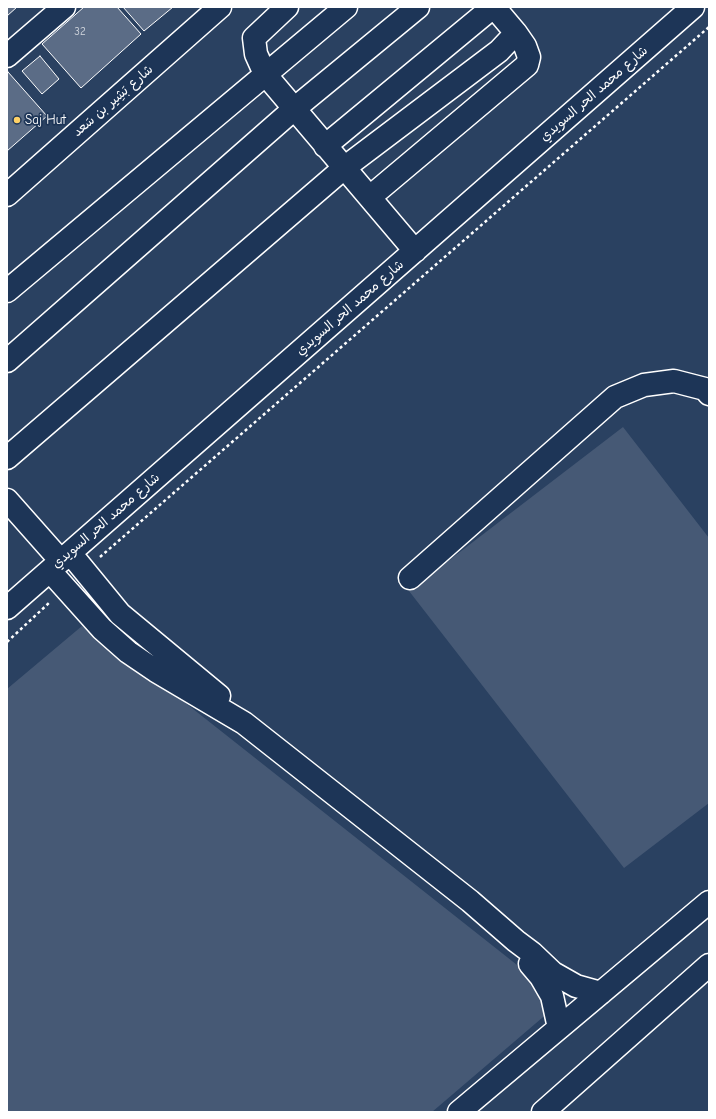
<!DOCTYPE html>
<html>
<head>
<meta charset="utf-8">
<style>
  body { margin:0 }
  #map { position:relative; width:716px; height:1119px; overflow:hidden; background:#2a4161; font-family:"Comic Neue",sans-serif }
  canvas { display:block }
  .frame { position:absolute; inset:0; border:8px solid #fff; pointer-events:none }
</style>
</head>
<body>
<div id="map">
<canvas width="716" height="1119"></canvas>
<div class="frame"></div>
</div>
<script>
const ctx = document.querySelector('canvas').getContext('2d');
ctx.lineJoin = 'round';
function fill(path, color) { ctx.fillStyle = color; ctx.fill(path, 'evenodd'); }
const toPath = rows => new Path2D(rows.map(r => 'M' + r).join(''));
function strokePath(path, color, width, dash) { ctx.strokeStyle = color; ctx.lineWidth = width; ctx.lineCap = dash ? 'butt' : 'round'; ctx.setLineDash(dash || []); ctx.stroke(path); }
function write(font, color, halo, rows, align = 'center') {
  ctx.font = font + ' "Comic Neue","Playpen Sans Arabic",sans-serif'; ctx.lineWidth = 3.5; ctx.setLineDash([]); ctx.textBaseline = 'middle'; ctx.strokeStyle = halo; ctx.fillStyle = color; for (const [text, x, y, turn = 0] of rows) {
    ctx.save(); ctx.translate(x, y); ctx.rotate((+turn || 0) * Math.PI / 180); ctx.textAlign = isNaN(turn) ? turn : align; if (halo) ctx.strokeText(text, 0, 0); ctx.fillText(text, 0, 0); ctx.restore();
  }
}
fill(toPath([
  [623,427,709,538,709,803,624,868,409,591],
  [82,626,183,701,531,976,549,1012,432,1112,7,1112,7,689]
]), '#465975');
const building = toPath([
  [7,7,17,7,7,16,7,7],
  [84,7,117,7,141,34,81,88,42,44,84,7],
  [123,7,173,7,144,31,123,7],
  [40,56,59,79,42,94,22,71,40,56],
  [8,72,47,116,7,151,7,73,8,72]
]);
fill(building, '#5b6c86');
strokePath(building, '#fff', 1);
const minor = toPath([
  [287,7,254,38,256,54,265,74,415,251],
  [7,56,64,7],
  [325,146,493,7],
  [7,195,220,7],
  [370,197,527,65,529,57,525,46,516,33],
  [7,291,346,7],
  [7,361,294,109,418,7],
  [7,458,344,168,499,51,516,33,494,7],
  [7,500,61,561],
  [70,553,120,614,219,696],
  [50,571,102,629,128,652,156,671,244,723,470,901,516,941,532,953,553,973,576,986,601,993],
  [410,578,615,397,644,385,674,381,705,389,709,394],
  [7,608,693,7],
  [530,964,541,977,552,996,559,1028],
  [459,1112,709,902],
  [543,1112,709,965]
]);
strokePath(minor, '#fff', 25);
strokePath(toPath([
  [100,557,709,27],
  [7,642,50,602]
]), '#fff', 2.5, [3, 3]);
strokePath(minor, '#1d3557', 22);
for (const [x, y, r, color] of [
  [17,120,4,"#ffd166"]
]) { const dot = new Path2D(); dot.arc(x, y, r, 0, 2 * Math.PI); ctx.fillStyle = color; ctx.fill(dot); strokePath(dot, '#1d3557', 1.5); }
write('11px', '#d6dae1', null, [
  ["32",80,32]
]);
write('13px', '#fff', '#1d3557', [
  ["شارع محمد الحر السويدي",594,94,-41],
  ["شارع بَشِير بن سَعد",113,101,-41],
  ["شارع محمد الحر السويدي",350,308,-41],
  ["شارع محمد الحر السويدي",106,521,-41]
]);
write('13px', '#fff', '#1d3557', [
  ["Saj Hut",25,120]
], 'left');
</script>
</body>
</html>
